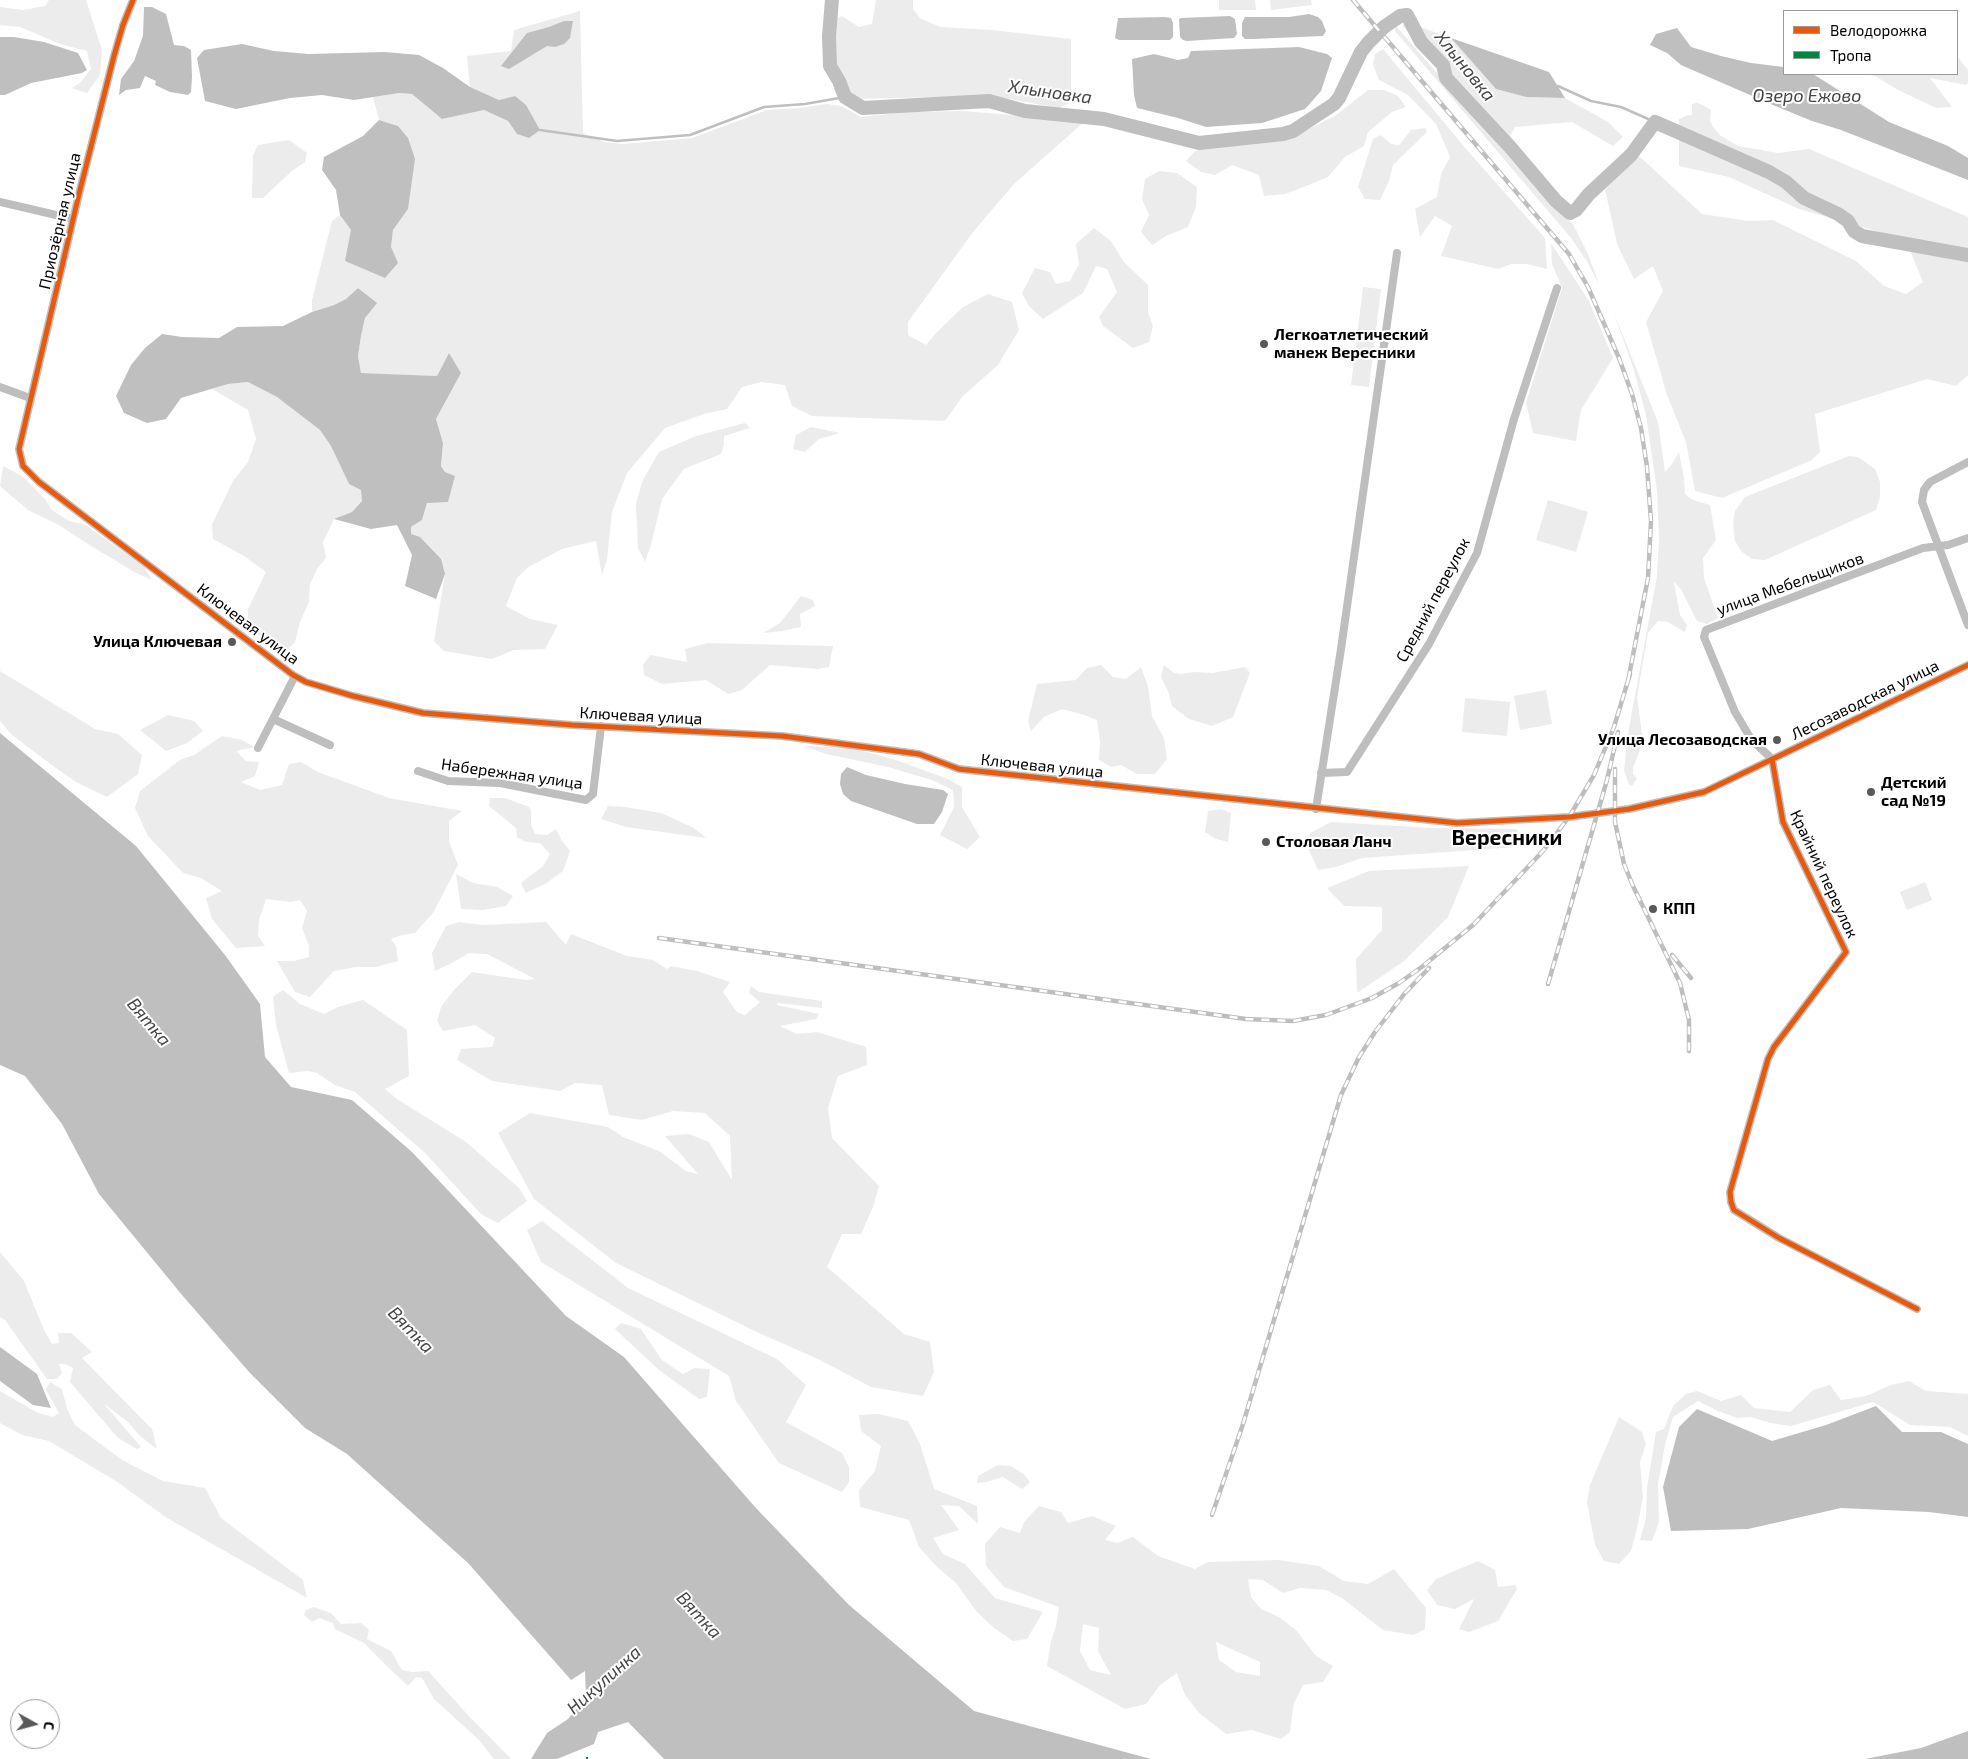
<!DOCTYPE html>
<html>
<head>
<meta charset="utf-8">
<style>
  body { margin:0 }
  #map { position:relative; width:1968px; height:1759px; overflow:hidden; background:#fff; font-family:"Exo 2",sans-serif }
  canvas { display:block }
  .legend { position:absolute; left:1783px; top:10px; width:175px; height:65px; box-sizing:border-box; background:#fff; border:1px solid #999; margin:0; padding:6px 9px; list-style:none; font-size:15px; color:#000 }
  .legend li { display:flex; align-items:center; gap:10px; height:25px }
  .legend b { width:25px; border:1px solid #999 }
  .north { position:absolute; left:10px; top:1699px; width:50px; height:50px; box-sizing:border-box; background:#fff; border:1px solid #999; border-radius:50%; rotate:97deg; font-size:14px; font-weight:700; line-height:20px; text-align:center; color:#000 }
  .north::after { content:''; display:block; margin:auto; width:18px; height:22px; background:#595959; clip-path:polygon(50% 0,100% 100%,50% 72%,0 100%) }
</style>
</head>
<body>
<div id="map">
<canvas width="1968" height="1759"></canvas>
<ul class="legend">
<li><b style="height:6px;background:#e8590c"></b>Велодорожка</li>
<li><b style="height:6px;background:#00873e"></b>Тропа</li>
</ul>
<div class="north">С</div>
</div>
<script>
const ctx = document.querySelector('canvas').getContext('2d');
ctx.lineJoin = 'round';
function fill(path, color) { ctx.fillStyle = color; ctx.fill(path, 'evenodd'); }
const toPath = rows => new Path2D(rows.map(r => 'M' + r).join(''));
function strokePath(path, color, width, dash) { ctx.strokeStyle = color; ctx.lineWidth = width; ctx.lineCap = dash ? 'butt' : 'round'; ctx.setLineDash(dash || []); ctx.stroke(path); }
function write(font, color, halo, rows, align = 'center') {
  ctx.font = font + ' "Exo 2",sans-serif'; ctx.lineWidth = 4; ctx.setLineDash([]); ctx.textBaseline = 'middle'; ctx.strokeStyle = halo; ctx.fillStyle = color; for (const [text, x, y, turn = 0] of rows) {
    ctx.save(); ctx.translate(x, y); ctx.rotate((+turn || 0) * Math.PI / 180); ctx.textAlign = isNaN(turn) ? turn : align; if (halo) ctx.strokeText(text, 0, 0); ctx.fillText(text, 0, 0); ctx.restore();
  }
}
fill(toPath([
  [49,0,86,0,102,50,100,75,87,93,72,88,80,83,91,69,87,51,60,44,20,27,0,25,0,7,23,10,45,6],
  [876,0,913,0,913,9,921,19,941,27,992,30,1071,39,1071,102,1059,108,992,96,854,99,832,62,835,19,842,16,859,27,872,24],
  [1219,0,1255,0,1256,10,1219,10],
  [1270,0,1311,0,1312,5,1271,10],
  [580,11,583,133,604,142,622,144,692,138,767,110,799,108,827,104,841,106,861,117,905,112,963,111,1085,121,1014,184,973,232,908,322,908,335,926,345,936,333,963,307,988,294,1012,302,1019,330,998,365,963,396,945,421,812,416,792,406,785,385,761,382,742,387,727,409,704,414,665,428,627,473,612,512,607,560,602,575,596,541,562,549,527,568,517,578,506,606,530,619,558,625,545,649,514,650,492,659,444,651,434,641,445,574,411,534,411,527,422,520,427,503,455,476,445,472,441,466,443,443,436,419,461,373,449,353,437,376,361,373,358,356,361,336,365,318,376,303,358,288,346,299,334,305,312,312,312,300,332,221,340,215,351,230,391,247,393,230,408,209,398,126,379,120,373,97,399,93,412,94,442,119,484,110,508,121,517,134,515,96,499,100,470,87,467,56,511,51,514,30],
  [1412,24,1451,38,1496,89,1526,97,1565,98,1608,122,1623,137,1613,146,1572,122,1515,127,1507,141,1402,25],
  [1396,26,1550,202,1573,224,1588,254,1599,284,1586,260,1571,238,1395,31],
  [1383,49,1467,150,1545,238,1547,269,1527,264,1511,264,1498,269,1441,256,1452,226,1435,216,1420,237,1415,209,1437,197,1441,174,1450,157,1436,124,1408,95,1379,80,1373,65,1375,54],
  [1957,56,1968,70,1968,83,1966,85,1930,78,1952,107,1936,108,1898,90,1875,76,1865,74,1957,74],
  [1368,90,1384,90,1398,96,1406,107,1392,112,1368,132,1364,146,1345,157,1328,177,1301,188,1285,194,1264,196,1259,175,1232,165,1215,175,1201,172,1186,161,1194,152,1211,144,1294,136,1335,116],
  [1697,103,1703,105,1711,110,1710,121,1713,127,1721,136,1738,146,1778,153,1809,149,1968,217,1968,375,1956,386,1927,379,1815,414,1820,452,1812,460,1722,498,1695,491,1686,442,1667,395,1646,322,1663,291,1653,266,1634,279,1617,244,1605,189,1639,156,1702,214,1749,221,1773,220,1856,261,1884,286,1906,294,1923,282,1909,248,1883,233,1799,209,1729,177,1679,166,1679,119,1688,115,1692,115,1692,104],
  [1425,128,1427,132,1393,165,1389,181,1380,200,1365,199,1358,187,1373,139,1381,135,1391,144,1399,145,1411,130],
  [289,140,307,153,305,162,292,171,263,198,252,198,253,155,258,145],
  [1159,171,1177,173,1197,187,1196,207,1188,227,1168,235,1152,245,1141,232,1149,215,1142,199,1145,179],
  [1094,228,1111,241,1124,262,1148,285,1148,312,1153,326,1149,342,1133,348,1103,326,1099,317,1117,292,1107,269,1096,266,1083,293,1043,319,1029,306,1022,293,1035,268,1050,272,1056,284,1070,281,1079,264,1076,244],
  [1551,243,1589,301,1613,358,1581,410,1576,441,1533,433,1526,403,1562,288,1552,264],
  [1363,287,1381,289,1369,387,1351,385],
  [1613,311,1658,422,1665,472,1672,464,1679,452,1684,478,1685,494,1693,500,1710,505,1716,540,1703,558,1704,578,1718,618,1707,624,1697,621,1681,589,1674,582,1680,615,1687,625,1685,632,1668,622,1658,621,1648,633,1637,697,1643,742,1633,768,1633,774,1637,779,1632,786,1629,785,1624,770,1625,763,1627,739,1657,576,1659,540,1657,491,1646,415,1634,370],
  [248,382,277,397,320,430,331,446,349,484,361,489,362,501,352,512,334,519,323,542,326,558,317,569,310,584,309,602,300,622,295,642,281,656,263,640,248,623,248,609,266,572,244,556,213,539,212,524,233,481,248,462,256,439,248,410,212,389,228,384],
  [745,423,750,428,724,436,724,444,721,454,684,469,662,499,651,545,645,562,638,548,636,504,642,482,659,452,696,436],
  [811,427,840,433,819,439,805,452,793,449,796,435],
  [1849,456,1858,457,1875,469,1880,482,1880,497,1876,510,1765,560,1752,559,1742,552,1735,541,1733,523,1735,511,1745,497],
  [3,466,22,476,45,499,52,510,69,521,86,525,144,567,152,580,136,573,83,541,59,525,28,510,0,486],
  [1548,500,1588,512,1576,552,1536,540],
  [801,596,813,600,815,606,800,614,801,627,782,631,763,633,780,623],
  [707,643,833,646,829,667,818,669,770,665,742,690,728,694,706,680,662,684,644,675,643,665,650,655,687,662,685,649],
  [1101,665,1113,677,1126,679,1141,667,1148,686,1152,716,1164,738,1167,759,1155,774,1137,774,1121,765,1111,767,1099,760,1100,742,1097,720,1084,715,1062,709,1044,717,1031,731,1028,721,1037,684,1076,680,1087,668],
  [1164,665,1174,673,1181,674,1194,672,1213,673,1245,667,1250,673,1233,717,1212,726,1189,719,1172,706,1168,691,1161,677],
  [0,671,95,729,118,734,142,755,138,774,107,797,76,782,53,766,12,735,0,721],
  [1546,690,1552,724,1520,730,1514,696],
  [1465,698,1510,702,1507,736,1462,732],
  [168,715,194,721,203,731,187,743,166,751,140,730],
  [222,736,242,740,254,747,236,751,246,761,259,762,255,776,241,782,260,790,282,785,289,764,301,762,318,772,389,798,462,811,449,821,449,841,458,865,433,913,415,933,402,935,391,939,396,946,398,961,376,967,355,967,334,971,310,997,295,992,277,961,294,961,309,957,309,946,302,928,307,911,300,900,291,902,266,899,259,920,258,936,265,946,236,948,212,919,206,898,222,891,201,878,183,873,148,836,135,808,140,791,180,760,194,755],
  [804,746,852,748,893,759,948,779,962,787,962,807,980,837,967,849,940,835,954,807,953,790,932,780,888,767,826,754],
  [490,798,505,798,529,807,531,810,531,824,535,834,547,835,556,829,562,841,570,851,563,871,545,884,526,893,521,883,543,866,550,854,540,843,526,842,517,837,516,828,489,806],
  [608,806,625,807,661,813,694,828,706,838,626,827,601,819],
  [1221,809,1231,813,1228,842,1216,839,1205,832,1208,811],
  [1331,822,1433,828,1517,829,1520,836,1518,847,1362,858,1336,867,1318,870,1308,848,1310,833],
  [1469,866,1448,917,1404,961,1357,993,1356,959,1382,930,1382,907,1344,906,1327,888,1369,871],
  [456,874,473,883,497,887,513,896,506,906,483,910,461,909],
  [1925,882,1932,900,1907,910,1900,892],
  [459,922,483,925,546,922,566,945,571,934,627,956,653,960,667,969,671,966,697,971,730,982,723,992,737,1012,745,1015,760,1002,749,993,751,986,759,992,822,1001,822,1008,777,1003,777,1005,819,1014,816,1019,780,1026,797,1034,817,1032,866,1047,867,1065,838,1076,828,1108,832,1138,879,1186,873,1207,861,1234,842,1234,827,1267,904,1334,930,1342,934,1372,923,1396,871,1387,820,1360,759,1333,616,1263,534,1199,498,1133,530,1113,608,1127,623,1137,659,1151,686,1171,698,1174,665,1136,689,1134,709,1142,732,1180,730,1136,705,1113,673,1111,642,1120,609,1115,602,1085,575,1083,560,1091,492,1081,457,1060,461,1049,492,1047,495,1038,475,1025,443,1031,437,1021,441,1007,454,990,472,972,526,980,535,979,487,954,469,953,452,963,435,971,432,953,446,926],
  [283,990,300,1004,324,1014,338,1007,363,1000,407,1030,409,1076,385,1089,397,1099,466,1142,519,1188,527,1201,498,1223,481,1214,424,1152,355,1092,335,1085,317,1073,308,1071,289,1073,276,1025,273,997],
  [542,1221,628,1288,777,1359,806,1385,786,1422,842,1453,849,1467,849,1482,842,1492,779,1463,736,1401,729,1376,541,1262,527,1230],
  [0,1252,24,1281,44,1330,52,1344,59,1343,58,1333,71,1333,92,1352,82,1358,152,1429,157,1449,140,1436,127,1421,104,1404,141,1447,137,1449,118,1438,70,1382,73,1368,65,1364,59,1364,62,1373,57,1379,47,1379,5,1320,0,1317],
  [621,1323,641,1329,662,1360,683,1374,694,1368,710,1369,707,1397,699,1399,659,1370,615,1329],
  [1909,1381,1926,1391,1968,1394,1968,1436,1950,1427,1910,1425,1873,1402,1791,1426,1770,1423,1751,1417,1737,1418,1718,1411,1698,1401,1673,1417,1665,1445,1658,1484,1659,1522,1652,1541,1640,1540,1646,1518,1647,1488,1656,1432,1664,1429,1673,1406,1686,1394,1697,1391,1721,1401,1741,1395,1754,1408,1790,1412,1813,1390,1830,1385,1841,1400,1866,1396,1891,1385],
  [50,1382,62,1389,67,1409,75,1425,122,1460,163,1481,205,1488,221,1518,303,1580,307,1598,167,1518,116,1481,49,1441,22,1435,0,1423,0,1391,38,1413,53,1417,59,1413,46,1390],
  [879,1414,908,1421,920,1444,934,1489,977,1506,978,1524,959,1506,941,1505,959,1530,933,1538,943,1554,965,1564,995,1598,1043,1612,1027,1639,1013,1641,994,1628,977,1612,956,1583,937,1567,919,1547,909,1520,860,1507,859,1490,875,1471,881,1446,861,1431,859,1415],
  [1619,1417,1642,1432,1646,1444,1640,1462,1643,1497,1637,1528,1631,1551,1619,1564,1604,1561,1595,1545,1587,1502,1590,1485],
  [998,1465,1011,1466,1025,1475,1030,1482,1022,1489,1003,1477,986,1482,977,1483,978,1476],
  [1039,1506,1061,1512,1068,1523,1092,1516,1116,1526,1105,1540,1117,1543,1133,1537,1158,1556,1195,1569,1208,1562,1279,1560,1319,1566,1344,1581,1368,1584,1394,1569,1426,1608,1425,1629,1413,1635,1383,1630,1342,1598,1326,1590,1300,1588,1283,1593,1263,1580,1248,1579,1251,1597,1261,1609,1279,1617,1296,1630,1316,1656,1333,1666,1323,1682,1303,1685,1294,1703,1290,1732,1281,1739,1252,1730,1226,1734,1199,1713,1185,1695,1177,1673,1160,1685,1146,1704,1125,1709,1047,1666,1051,1641,1056,1626,1059,1607,1004,1587,986,1566,985,1544,1000,1527,1020,1533,1024,1522],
  [1083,1624,1099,1628,1098,1651,1111,1675,1090,1670,1080,1651],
  [1216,1642,1260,1662,1260,1676,1236,1672,1219,1660],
  [1478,1561,1495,1570,1498,1587,1515,1585,1517,1589,1498,1621,1469,1632,1459,1629,1474,1599,1455,1609,1437,1605,1427,1590,1436,1579],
  [314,1607,331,1613,341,1624,361,1623,369,1630,367,1639,391,1651,402,1670,412,1672,428,1671,469,1716,511,1759,494,1759,478,1739,434,1699,422,1678,416,1677,408,1686,394,1673,364,1643,335,1629,333,1623,319,1618,312,1622,304,1615,306,1610]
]), '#ececec');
fill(toPath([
  [144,7,152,7,166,14,174,45,184,46,191,50,192,77,191,92,188,95,170,92,155,85,156,81,145,76,140,88,126,90,119,95,121,79,134,61,143,36],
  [1309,14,1318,17,1322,21,1326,31,1323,36,1253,39,1245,39,1242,36,1242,23,1245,17,1289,17],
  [1230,16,1235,19,1237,34,1234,38,1187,41,1183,40,1180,37,1179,19,1181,18],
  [1165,17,1171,18,1173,23,1173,37,1170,40,1119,40,1115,38,1118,18],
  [564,21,573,21,570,38,564,44,555,47,547,46,509,69,501,66,527,33,549,27],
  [1677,28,1691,47,1721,56,1751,63,1784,67,1784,74,1813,74,1889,122,1948,146,1968,158,1968,180,1841,130,1812,121,1773,105,1681,65,1667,53,1650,45,1656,34],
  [0,37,14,37,44,42,78,53,87,70,82,73,31,83,5,95,0,95],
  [1451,38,1549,72,1565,98,1526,97,1496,89],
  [242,44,274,51,308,54,385,52,419,55,443,68,470,87,499,100,515,96,526,105,540,130,529,138,517,134,508,121,484,110,442,119,412,94,399,93,354,100,322,95,290,98,236,109,205,101,197,58,204,50],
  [1299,47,1327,54,1332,58,1321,91,1305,109,1262,123,1206,127,1178,118,1137,108,1134,95,1132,59,1154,54,1178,60,1188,58,1191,51],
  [379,120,398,126,408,138,415,159,408,209,393,230,391,247,398,263,385,278,345,261,351,230,340,215,336,190,322,170,324,157,363,136],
  [358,288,377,303,365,318,361,336,358,356,361,373,437,376,449,353,461,373,436,419,443,443,441,466,445,472,455,476,448,502,427,503,422,520,411,527,411,534,420,537,441,559,445,574,436,599,405,586,412,555,397,525,371,529,334,519,352,512,362,501,361,490,349,484,331,446,320,430,277,397,248,382,228,384,181,398,166,419,147,423,124,413,116,396,131,365,145,348,162,334,182,337,219,338,237,327,283,326,312,312,334,305,346,299],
  [0,733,136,846,225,955,260,1004,265,1057,291,1087,352,1100,412,1152,566,1316,624,1357,755,1507,849,1605,974,1711,1151,1759,664,1759,628,1722,598,1732,594,1744,557,1759,531,1759,547,1733,568,1719,586,1697,585,1671,571,1680,468,1563,347,1454,305,1428,250,1373,182,1295,99,1194,62,1124,25,1076,0,1065],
  [847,767,866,775,905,784,943,790,948,794,942,812,934,824,917,824,851,801,843,794,840,784,841,774],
  [0,1347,37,1374,51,1408,33,1405,0,1381],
  [1876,1406,1902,1432,1941,1432,1968,1444,1968,1517,1929,1512,1841,1508,1748,1529,1671,1531,1663,1487,1679,1427,1697,1409,1772,1441,1826,1425],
  [1968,1731,1968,1759,1865,1759,1921,1748]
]), '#bfbfbf');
strokePath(toPath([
  [1558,86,1591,101,1621,107,1655,122],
  [540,130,617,141,690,135,764,107,805,104,845,97]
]), '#bfbfbf', 2.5);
strokePath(toPath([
  [832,0,829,36,830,66,839,81,845,97,863,108,989,101,1025,111,1104,119,1199,143,1283,134,1293,131,1334,104,1339,98,1361,52,1368,43,1384,27,1400,16,1407,15,1421,42,1443,65,1446,78,1511,148,1556,201,1570,213,1576,210,1589,194,1631,155,1655,122,1769,172,1786,182,1804,198,1838,214,1848,221,1854,231,1862,236,1968,255]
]), '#bfbfbf', 14);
strokePath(toPath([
  [133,0,123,25,114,56,80,190,19,449,23,466,39,482,293,675,306,682,353,696,423,713,572,725,782,736,919,754,959,769,1457,823,1569,817,1629,809,1704,792,1968,665],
  [0,202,73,219],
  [0,387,30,398],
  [1968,462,1930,482,1924,490,1922,502,1968,625],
  [273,719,330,745],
  [258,748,295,676],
  [1772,759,1783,822,1846,952,1774,1047,1768,1059,1730,1192,1731,1202,1734,1210,1779,1238,1917,1309],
  [1772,759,1751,739,1735,712,1704,637,1706,630,1923,548,1948,545,1968,538],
  [418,771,448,781,500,783,586,800,593,794,601,726],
  [1321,773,1347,772,1429,644,1477,553,1514,419,1557,288],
  [1316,809,1341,649,1397,253]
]), '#bebebe', 8);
const rail = toPath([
  [1353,0,1569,254,1588,287,1619,358,1632,394,1641,428,1647,467,1651,521,1648,578,1628,681],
  [1615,769,1615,822,1624,864,1633,886,1680,983,1689,1020,1689,1051],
  [659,938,1246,1019,1293,1021,1326,1015,1372,998,1399,983,1423,966,1473,925,1543,851,1569,817,1594,775,1614,727,1630,674],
  [1672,955,1691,978],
  [1548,984,1607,780,1618,732],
  [1212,1515,1243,1424,1341,1095,1359,1057,1375,1032,1405,993,1429,968]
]);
strokePath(rail, '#bebebe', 4.5);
strokePath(rail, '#fff', 2.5, [8]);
strokePath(toPath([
  [586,1759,588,1759]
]), '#00873e', 4, [8, 4]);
strokePath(toPath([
  [133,0,123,25,114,56,80,190,19,449,23,466,39,482,293,675,306,682,353,696,423,713,572,725,782,736,919,754,959,769,1457,823,1569,817,1629,809,1704,792,1968,665],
  [1772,759,1783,822,1846,952,1774,1047,1768,1059,1730,1192,1731,1202,1734,1210,1779,1238,1917,1309]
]), '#e8590c', 5);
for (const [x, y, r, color] of [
  [1264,344,5,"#595959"],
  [232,642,5,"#595959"],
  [1777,740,5,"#595959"],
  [1871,792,5,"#595959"],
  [1266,842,5,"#595959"],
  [1653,909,5,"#595959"]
]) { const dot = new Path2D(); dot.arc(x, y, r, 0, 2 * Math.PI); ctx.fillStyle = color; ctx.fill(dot); strokePath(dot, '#fff', 2); }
write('16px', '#000', '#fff', [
  ["Приозёрная улица",60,221,-77],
  ["улица Мебельщиков",1790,584,-20],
  ["Средний переулок",1433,600,-62],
  ["Ключевая улица",248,624,37],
  ["Лесозаводская улица",1865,700,-26],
  ["Ключевая улица",641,716,3],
  ["Ключевая улица",1042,766,6],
  ["Набережная улица",512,774,8],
  ["Крайний переулок",1824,874,65]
]);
write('bold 16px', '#000', '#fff', [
  ["Легкоатлетический",1274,335],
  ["манеж Вересники",1274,353],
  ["Улица Ключевая",222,642,"right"],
  ["Улица Лесозаводская",1767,740,"right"],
  ["Детский",1881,783],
  ["сад №19",1881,801],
  ["Столовая Ланч",1276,842],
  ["КПП",1663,909]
], 'left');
write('italic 18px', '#444', '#fff', [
  ["Хлыновка",1465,66,51],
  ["Хлыновка",1050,92,8],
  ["Озеро Ежово",1807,96],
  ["Вятка",149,1022,50],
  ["Вятка",411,1330,46],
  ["Вятка",699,1615,47],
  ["Никулинка",604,1680,-42]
]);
write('bold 21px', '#000', '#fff', [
  ["Вересники",1507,838]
]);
</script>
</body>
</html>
